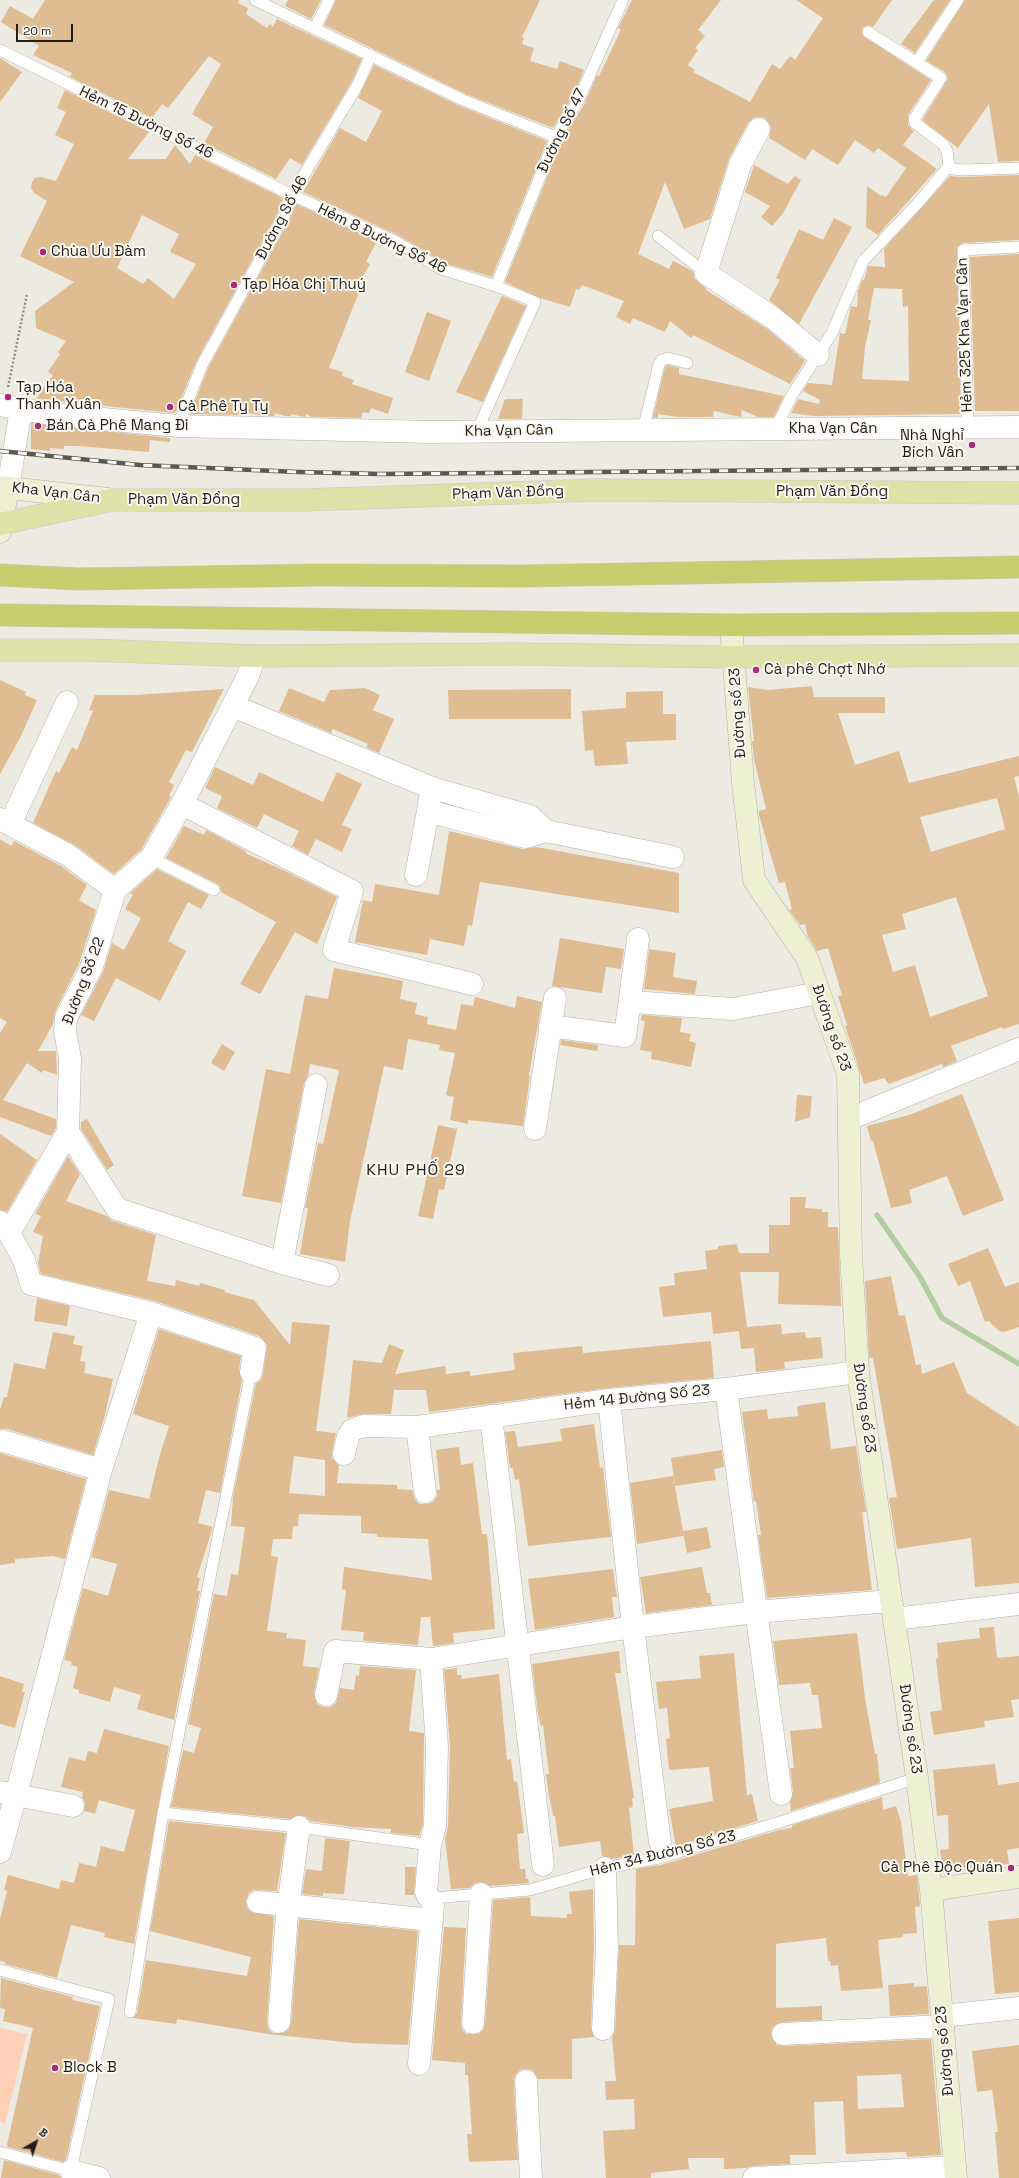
<!DOCTYPE html>
<html>
<head>
<meta charset="utf-8">
<style>
  body { margin:0 }
  #map { position:relative; width:1019px; height:2178px; overflow:hidden; background:#edeae2; font-family:"Space Grotesk",sans-serif }
  canvas { display:block }
  .north { position:absolute; left:16px; top:2122px; width:40px; height:40px; -webkit-text-stroke:3px #faf8f0; paint-order:stroke; rotate:39deg; font-size:11px; font-weight:700; line-height:16px; text-align:center; color:#201f1c }
  .north::after { content:''; display:block; margin:auto; width:14px; height:18px; background:#201f1c; clip-path:polygon(50% 0,100% 100%,50% 72%,0 100%) }
  .scale { position:absolute; left:16px; top:24px; width:57px; height:18px; box-sizing:border-box; border:2px solid #201f1c; border-top:0; padding-left:5px; font-size:12px; line-height:14px; white-space:nowrap; color:#201f1c; -webkit-text-stroke:3px #faf8f0; paint-order:stroke }
</style>
</head>
<body>
<div id="map">
<canvas width="1019" height="2178"></canvas>
<div class="north">B</div>
<div class="scale">20 m</div>
</div>
<script>
const ctx = document.querySelector('canvas').getContext('2d');
ctx.lineJoin = 'round';
function fill(path, color) { ctx.fillStyle = color; ctx.fill(path, 'evenodd'); }
const toPath = rows => new Path2D(rows.map(r => 'M' + r).join(''));
function strokePath(path, color, width, dash) { ctx.strokeStyle = color; ctx.lineWidth = width; ctx.lineCap = dash ? 'butt' : 'round'; ctx.setLineDash(dash || []); ctx.stroke(path); }
function write(font, color, halo, rows, align = 'center') {
  ctx.font = font + ' "Space Grotesk",sans-serif'; ctx.lineWidth = 4; ctx.setLineDash([]); ctx.textBaseline = 'middle'; ctx.strokeStyle = halo; ctx.fillStyle = color; for (const [text, x, y, turn = 0] of rows) {
    ctx.save(); ctx.translate(x, y); ctx.rotate((+turn || 0) * Math.PI / 180); ctx.textAlign = isNaN(turn) ? turn : align; if (halo) ctx.strokeText(text, 0, 0); ctx.fillText(text, 0, 0); ctx.restore();
  }
}
fill(toPath([
  [0,2028,27,2034,5,2124,0,2122]
]), '#fdd0b7');
strokePath(toPath([
  [877,1215,920,1277,942,1318,1019,1364]
]), '#b2cd9f', 5.5);
fill(toPath([
  [45,0,239,0,238,3,248,8,246,14,267,28,270,24,273,27,277,19,362,59,351,83,302,165,290,158,276,179,204,143,213,127,192,114,221,64,209,56,168,108,162,104,152,118,70,77,72,73,33,55,39,46,1,22,10,6,33,19],
  [288,0,321,0,311,19,285,6],
  [336,0,540,0,522,37,524,38,522,44,534,48,530,61,557,69,560,61,584,70,573,96,553,128,466,94,324,25],
  [632,0,721,0,698,30,705,36,695,48,698,50,688,65,695,70,693,72,750,102,772,64,780,69,790,56,795,60,823,18,796,0,892,0,873,27,868,25,862,28,862,35,931,80,908,115,908,125,914,131,903,145,937,169,878,235,866,227,867,186,881,196,882,195,886,197,906,168,878,148,874,153,855,140,838,165,812,149,805,160,769,138,771,128,765,118,759,117,753,118,748,123,729,159,710,219,684,229,665,182,638,254,669,269,673,261,691,270,694,273,694,278,707,289,706,290,766,328,805,361,790,384,693,335,691,338,670,321,665,332,633,318,630,324,616,317,624,301,582,285,579,290,576,289,570,307,540,298,505,282,562,140,585,103,597,75,599,76,621,30,618,28],
  [934,0,950,0,915,53,901,44],
  [965,0,1019,0,1019,161,998,162,989,104,958,148,922,120,948,79,945,72,926,61],
  [0,58,22,72,0,102],
  [374,65,460,106,547,141,492,277,444,263,398,235,303,192,340,128,366,142,382,111,358,98],
  [65,90,149,132,128,159,166,159,175,145,190,164,195,155,197,156,283,198,279,211,196,362,175,413,36,399,53,375,48,372,60,354,58,352,66,341,36,328,35,311,74,282,20,256,47,201,34,193,31,188,32,182,35,178,41,177,56,181,74,144,55,135,66,112,57,108],
  [142,215,179,234,170,252,196,264,174,299,148,278,143,284,117,268],
  [754,165,788,184,795,176,801,180,783,213,772,226,761,217,770,206,745,192],
  [1019,175,1019,240,963,243,957,247,961,414,814,416,791,413,798,399,819,404,820,400,803,391,808,383,832,385,840,333,845,334,851,306,857,307,858,291,862,280,864,280,868,266,885,267,884,249,950,176,963,177],
  [874,288,902,289,903,307,908,306,909,381,862,379,865,347,871,320,868,320],
  [296,204,377,241,366,262,370,264,363,276,365,277,329,368,343,372,342,376,354,380,352,384,393,398,388,414,371,408,369,413,363,412,361,418,312,417,306,414,305,417,300,416,291,414,291,416,285,416,275,413,274,416,263,416,240,411,240,415,190,414,208,368,291,217],
  [834,218,852,227,799,324,769,300,780,280,776,278,799,229,823,240],
  [1019,254,1019,411,975,411,970,257],
  [502,296,526,306,483,402,456,392],
  [427,312,451,321,429,381,405,372],
  [668,365,679,368,679,374,784,396,774,417,758,417,742,410,741,417,714,411,713,417,677,417,658,414,658,418,653,417,665,367],
  [505,399,523,399,522,419,498,419],
  [31,423,170,438,170,442,150,440,149,452,78,446,64,446,64,449,50,448,50,451,31,449],
  [0,680,26,692,25,695,37,700,20,738,0,774],
  [812,686,814,697,885,697,885,713,838,713,855,765,899,751,909,783,1019,756,1019,776,1014,777,1019,796,1019,1024,1003,1029,1002,1027,951,1046,957,1061,943,1067,942,1064,889,1084,884,1078,864,1084,845,1026,847,1025,838,996,842,995,828,948,817,951,808,937,805,924,800,925,789,910,792,909,785,882,779,883,759,815,759,811,766,809,754,759,752,741,754,741,748,687,768,690],
  [997,798,1005,829,931,852,920,817],
  [956,897,988,996,930,1017,915,965,893,972,882,935,906,929,902,914],
  [289,688,324,702,330,690,365,688,380,695,373,710,394,719,379,753,366,747,368,744,333,729,331,733,279,711],
  [224,689,192,752,186,750,169,782,174,785,169,796,171,797,141,850,114,874,75,845,33,823,56,771,59,773,72,747,77,750,93,711,89,710,95,695,135,695],
  [571,689,571,719,449,719,448,690],
  [663,691,663,714,676,714,676,740,626,742,628,764,595,766,593,750,585,751,582,711,626,708,626,692],
  [215,767,253,785,259,772,323,802,337,772,362,784,342,825,352,829,342,852,316,839,308,855,292,846,299,831,264,814,257,828,217,808,222,796,205,788],
  [184,826,204,835,206,830,246,851,245,853,281,869,337,897,317,944,295,932,260,994,240,984,276,922,221,892,220,887,217,884,166,858],
  [449,831,523,849,536,847,679,873,679,913,480,882,472,926,468,925,464,946,430,939,427,955,355,942,363,900,372,902,375,884,439,895],
  [0,839,11,846,14,841,61,866,87,885,79,900,96,910,80,961,55,1012,53,1024,38,1051,56,1051,57,1075,43,1070,42,1073,27,1063,3,1100,56,1119,56,1128,51,1136,0,1117,0,1033,7,1022,0,1018],
  [157,869,209,895,201,909,188,902,168,941,186,951,160,1001,116,978,94,1021,81,1015,103,972,112,943,124,950,141,918,125,909,133,895,130,893],
  [560,938,624,949,621,969,606,967,602,993,552,986],
  [649,949,676,953,673,977,697,981,695,994,644,989],
  [334,968,403,981,400,999,417,1003,415,1014,428,1017,427,1024,456,1030,461,1004,473,1006,475,997,515,1008,517,996,542,1002,529,1075,530,1076,523,1126,468,1120,468,1124,450,1120,454,1097,446,1095,455,1053,439,1050,440,1045,408,1039,403,1070,384,1066,350,1221,345,1262,300,1254,308,1208,305,1208,318,1143,323,1144,339,1070,310,1064,308,1076,304,1083,281,1203,242,1196,266,1069,290,1074,305,995,328,999],
  [642,1015,682,1018,680,1032,691,1034,689,1041,696,1043,691,1067,651,1059,652,1052,640,1050,645,1021,641,1020],
  [561,1040,598,1045,597,1051,560,1045],
  [222,1044,235,1052,224,1071,211,1063],
  [962,1094,1004,1200,963,1216,947,1176,909,1190,912,1203,891,1208,873,1141,871,1141,867,1126,909,1115],
  [797,1095,812,1096,810,1117,795,1122],
  [87,1119,114,1165,107,1170,81,1129,81,1122],
  [438,1125,457,1129,444,1190,439,1189,433,1219,418,1216],
  [0,1134,37,1160,7,1212,0,1210],
  [68,1156,80,1174,66,1201,107,1216,113,1221,156,1235,147,1281,175,1286,176,1280,199,1286,200,1283,225,1290,224,1292,254,1300,290,1345,292,1322,330,1325,316,1431,336,1433,332,1452,332,1458,339,1465,337,1483,397,1485,397,1489,412,1490,415,1500,420,1504,427,1504,433,1502,437,1496,437,1490,440,1490,436,1450,459,1447,461,1465,473,1463,482,1534,487,1534,495,1629,453,1633,454,1643,433,1646,430,1617,421,1617,418,1645,363,1641,364,1632,341,1630,346,1590,342,1589,344,1567,432,1580,428,1539,377,1537,377,1534,361,1533,361,1516,299,1514,298,1526,293,1526,292,1539,273,1539,271,1556,278,1557,267,1631,287,1633,286,1638,306,1640,303,1666,319,1668,314,1693,317,1704,323,1707,330,1707,336,1703,340,1688,354,1690,356,1675,359,1676,360,1666,416,1670,409,1731,424,1733,423,1824,419,1836,391,1833,391,1829,353,1827,310,1821,306,1817,300,1815,290,1819,171,1807,183,1750,194,1753,201,1728,188,1724,214,1594,227,1596,231,1574,238,1575,245,1527,231,1526,233,1497,256,1383,261,1380,263,1374,267,1345,259,1336,155,1301,41,1274,38,1263,43,1236,33,1232,41,1216,35,1214],
  [294,1456,325,1460,325,1496,289,1493],
  [790,1197,806,1197,805,1208,822,1209,822,1212,828,1212,828,1227,838,1227,841,1306,778,1304,779,1272,740,1272,747,1327,781,1324,782,1334,805,1332,806,1338,821,1337,823,1358,784,1362,785,1369,756,1372,754,1348,741,1349,739,1331,713,1334,711,1312,663,1317,659,1287,675,1285,674,1273,707,1269,705,1251,718,1249,718,1246,737,1244,739,1253,769,1253,769,1225,790,1225],
  [988,1248,1005,1287,1019,1282,1019,1327,1004,1332,999,1331,989,1321,985,1322,970,1281,958,1286,948,1264],
  [891,1276,899,1316,905,1315,916,1365,921,1364,922,1374,954,1362,967,1393,1019,1427,1019,1583,975,1587,971,1538,897,1549,889,1498,897,1497,873,1358,870,1358,869,1355,865,1281],
  [37,1298,70,1306,67,1326,34,1321],
  [159,1329,241,1356,239,1370,242,1380,220,1493,206,1490,198,1523,213,1527,197,1577,200,1578,197,1591,200,1591,174,1720,137,1709,141,1695,114,1687,110,1702,79,1693,79,1690,73,1688,78,1667,71,1665,72,1662,64,1660,83,1588,108,1596,117,1564,91,1557,109,1490,149,1499,159,1458,169,1426,133,1414],
  [53,1332,75,1336,73,1344,83,1346,80,1361,86,1362,84,1373,113,1379,105,1415,93,1455,7,1429,0,1429,0,1410,4,1397,7,1397,14,1363,45,1369],
  [711,1341,714,1378,608,1388,429,1412,426,1390,394,1390,391,1414,363,1414,347,1418,353,1360,382,1363,389,1344,404,1350,395,1374,445,1366,446,1374,470,1371,470,1376,515,1370,513,1353,582,1346,583,1353],
  [825,1402,831,1449,856,1446,866,1512,862,1512,872,1590,767,1598,758,1535,761,1535,756,1501,754,1502,742,1412,767,1409,768,1419,798,1416,797,1406],
  [594,1424,600,1468,603,1467,611,1537,528,1546,519,1479,515,1480,513,1468,510,1468,505,1432,515,1431,518,1447,562,1441,560,1429],
  [722,1450,724,1467,714,1469,716,1480,675,1486,671,1458],
  [0,1453,86,1479,65,1559,53,1556,15,1559,15,1563,0,1565],
  [673,1476,683,1531,707,1527,711,1548,687,1553,683,1533,683,1536,637,1544,630,1483],
  [702,1567,707,1593,710,1593,712,1605,646,1613,640,1577],
  [613,1569,617,1597,612,1597,614,1617,535,1630,528,1579],
  [994,1627,997,1658,1019,1656,1019,1699,1011,1700,1014,1717,984,1721,985,1727,934,1735,930,1712,942,1710,936,1659,938,1658,937,1643,980,1638,979,1628],
  [857,1633,865,1698,875,1754,877,1754,880,1783,791,1811,790,1802,793,1792,790,1768,794,1768,790,1731,822,1728,818,1695,812,1695,810,1683,779,1685,773,1641],
  [619,1651,621,1673,615,1673,634,1798,632,1798,633,1807,629,1808,634,1855,613,1859,602,1856,600,1841,559,1847,555,1816,553,1816,548,1790,546,1774,549,1774,543,1725,541,1726,538,1714,532,1664],
  [734,1653,747,1795,752,1794,758,1821,676,1846,669,1809,713,1801,709,1767,669,1770,666,1739,670,1738,667,1708,659,1709,656,1682,701,1678,699,1656],
  [457,1668,457,1675,461,1675,462,1679,499,1674,507,1760,511,1759,514,1782,517,1781,524,1833,517,1834,520,1869,525,1869,526,1879,528,1879,529,1883,490,1886,481,1882,475,1883,470,1888,451,1889,445,1839,448,1826,450,1746,444,1670],
  [0,1676,24,1684,22,1692,25,1692,15,1728,0,1724],
  [104,1729,169,1746,134,1944,104,1937,105,1933,71,1925,57,1978,5,1964,5,1962,0,1961,0,1919,7,1891,4,1890,8,1875,59,1889,61,1880,74,1883,79,1863,96,1867,101,1846,124,1852,135,1810,99,1800,95,1814,84,1811,85,1802,82,1797,83,1792,61,1787,69,1757,85,1761,88,1751,97,1753],
  [995,1764,998,1785,1019,1782,1019,1848,1007,1850,1009,1864,943,1872,940,1850,949,1849,948,1815,937,1816,933,1770],
  [882,1797,883,1810,896,1806,901,1822,908,1876,917,1875,920,1906,915,1907,917,1933,903,1934,903,1937,878,1940,883,1988,841,1991,838,1965,831,1966,830,1961,828,1961,826,1938,776,1944,776,2008,822,2006,822,2020,782,2022,772,2028,771,2035,777,2045,784,2046,931,2039,941,2155,907,2157,906,2152,846,2154,843,2101,814,2102,816,2155,790,2155,790,2164,753,2166,746,2168,724,2169,724,2158,688,2158,689,2169,651,2173,651,2178,606,2178,603,2131,635,2129,634,2099,606,2100,605,2081,616,2081,612,2037,615,2030,619,1945,635,1945,636,1869,661,1865,779,1830,792,1828,792,1825],
  [901,2074,904,2107,858,2109,857,2076],
  [169,1821,286,1833,277,1891,253,1890,248,1894,246,1901,247,1907,251,1912,274,1916,267,2021,268,2028,272,2033,284,2033,289,2029,291,2023,299,1919,418,1931,408,2045,354,2043,268,2034,177,2019,176,2024,133,2018,137,2013,146,1960,247,1976,251,1957,150,1931],
  [325,1838,350,1841,344,1894,323,1893,323,1896,302,1894,306,1869,322,1871],
  [405,1867,416,1867,414,1895,405,1895],
  [593,1889,594,1947,591,2028,594,2037,572,2039,572,2079,538,2079,532,2070,526,2069,520,2070,515,2075,514,2082,518,2160,469,2162,467,2134,472,2134,468,2075,465,2075,465,2063,432,2060,444,1927,466,1928,461,2023,462,2029,466,2034,478,2034,483,2030,485,2024,493,1900,530,1897,531,1916,567,1918,567,1914,572,1914,569,1892],
  [1019,1918,1019,1992,995,1994,988,1921],
  [1,1978,73,1997,72,2000,100,2006,66,2160,63,2162,8,2147,7,2145,33,2028,3,2021,5,2009,0,2008],
  [914,1983,914,1987,927,1986,929,2014,890,2016,888,1985],
  [1019,2045,1019,2178,999,2178,995,2132,998,2132,992,2090,977,2092,972,2051],
  [4,2160,59,2175,61,2178,1,2178]
]), '#dfbc92');
const lane = toPath([
  [255,0,463,100,556,137],
  [315,28,329,0],
  [868,32,941,78,914,119,915,123,943,144,947,151,949,166,952,169,963,170,1019,168],
  [0,50,292,195,395,241,441,269,496,286,535,302,477,431],
  [917,62,958,0],
  [658,236,706,273],
  [496,286,556,137,579,99,623,0],
  [178,426,202,365,285,214,292,195,357,86,371,55],
  [968,428,963,250,1019,247],
  [643,430,659,364,662,360,668,358,687,363],
  [775,430,792,395,832,333,863,261,918,203,949,166],
  [151,858,214,890],
  [163,1813,299,1827,430,1845],
  [428,1896,433,1898,530,1890,605,1868,659,1858,777,1823,917,1778],
  [0,1970,109,1999,70,2174],
  [130,2012,163,1813,251,1372],
  [0,2152,71,2171]
]);
const street = toPath([
  [759,129,740,165,706,273,773,318,818,355],
  [0,405,49,414,178,426,431,432,1019,427],
  [8,488,21,409],
  [255,656,248,676,182,804,151,858,115,890,92,966,66,1018,65,1031,70,1059,68,1132,117,1209,282,1263,328,1275],
  [233,706,432,788,530,816,546,831,673,857],
  [432,788,428,811,526,837,546,831],
  [182,804,352,891,334,950,472,984],
  [0,819,68,855,115,890],
  [10,824,67,702],
  [416,875,428,811],
  [631,1002,733,1009,819,993],
  [550,1026,625,1036,638,939],
  [849,1119,1019,1049],
  [535,1129,555,998],
  [0,1222,9,1233,24,1260,31,1284,151,1313,255,1348,251,1372],
  [9,1233,68,1132],
  [282,1263,316,1085],
  [726,1389,781,1794],
  [609,1400,633,1627,660,1842],
  [491,1416,543,1865],
  [417,1427,425,1492],
  [3,1441,101,1470],
  [344,1454,348,1436,352,1430,363,1426,417,1427,609,1400,726,1389,858,1372],
  [894,1619,1019,1604],
  [326,1695,335,1651,431,1659,633,1627,755,1612,891,1601],
  [0,1792,16,1795,0,1852],
  [73,1806,16,1795,101,1470,151,1313],
  [428,1896,426,1892,430,1845,435,1826,437,1746,431,1659],
  [258,1902,432,1920],
  [942,2016,1019,2008],
  [279,2022,287,1914,299,1827],
  [473,2023,481,1894],
  [603,2029,607,1947,605,1868],
  [783,2034,943,2026],
  [419,2064,433,1905],
  [526,2081,531,2178],
  [71,2171,99,2178],
  [754,2178,955,2167]
]);
const secondary = toPath([
  [0,487,108,499],
  [0,532,8,488],
  [731,625,743,783,754,880,807,958,848,1074,851,1256,858,1372,917,1778,931,1890,956,2178],
  [931,1890,1019,1877]
]);
const primary = toPath([
  [0,524,112,500,304,500,597,490,1019,493],
  [0,650,86,650,255,656,515,654,734,657,1019,655]
]);
const highway = toPath([
  [0,575,79,579,319,575,520,576,1019,567],
  [0,615,731,625,1019,623]
]);
strokePath(lane, '#b3b1a9', 12);
strokePath(street, '#b3b1a9', 23);
strokePath(secondary, '#b3b1a9', 23);
strokePath(primary, '#c9c9c9', 23);
strokePath(highway, '#c9c9c9', 23);
strokePath(toPath([
  [8,387,27,294]
]), '#92908a', 2.5, [2, 2]);
strokePath(lane, '#fff', 11);
strokePath(street, '#fff', 22);
strokePath(secondary, '#eef0d4', 22);
strokePath(primary, '#dee2a8', 22);
strokePath(highway, '#c8ce6e', 22);
const rail = toPath([
  [0,451,140,465,298,472,380,474,1019,468]
]);
strokePath(rail, '#5a5954', 4.5);
strokePath(rail, '#faf8f0', 3, [9]);
for (const [x, y, r, color] of [
  [43,252,4,"#ab2b78"],
  [234,285,4,"#ab2b78"],
  [8,397,4,"#ab2b78"],
  [170,407,4,"#ab2b78"],
  [38,426,4,"#ab2b78"],
  [972,445,4,"#ab2b78"],
  [756,670,4,"#ab2b78"],
  [1011,1868,4,"#ab2b78"],
  [55,2068,4,"#ab2b78"]
]) { const dot = new Path2D(); dot.arc(x, y, r, 0, 2 * Math.PI); ctx.fillStyle = color; ctx.fill(dot); strokePath(dot, '#faf8f0', 1.5); }
write('15px', '#201f1c', '#faf8f0', [
  ["Hẻm 15 Đường Số 46",146,123,26],
  ["Đường Số 47",562,131,-64],
  ["Đường Số 46",282,218,-62],
  ["Hẻm 8 Đường Số 46",382,239,26],
  ["Hẻm 325 Kha Vạn Cân",965,335,-92],
  ["Kha Vạn Cân",833,429],
  ["Kha Vạn Cân",509,431,-1],
  ["Phạm Văn Đồng",832,492],
  ["Kha Vạn Cân",56,493,7],
  ["Phạm Văn Đồng",508,493,-2],
  ["Phạm Văn Đồng",184,500],
  ["Đường số 23",738,713,-94],
  ["Đường Số 22",84,981,-69],
  ["Đường số 23",831,1028,71],
  ["Hẻm 14 Đường Số 23",637,1398,-6],
  ["Đường số 23",864,1408,82],
  ["Đường số 23",910,1729,82],
  ["Hẻm 34 Đường Số 23",663,1854,-14],
  ["Đường số 23",945,2051,-95]
]);
write('15px', '#201f1c', '#faf8f0', [
  ["Chùa Ưu Đàm",51,252],
  ["Tạp Hóa Chị Thuý",242,285],
  ["Tạp Hóa",16,388],
  ["Thanh Xuân",16,405],
  ["Cà Phê Ty Ty",178,407],
  ["Bán Cà Phê Mang Đi",46,426],
  ["Nhà Nghỉ",964,436,"right"],
  ["Bích Vân",964,453,"right"],
  ["Cà phê Chợt Nhớ",764,670],
  ["Cà Phê Độc Quán",1003,1868,"right"],
  ["Block B",63,2068]
], 'left');
ctx.letterSpacing = '1px';
write('16px', '#201f1c', '#faf8f0', [
  ["KHU PHỐ 29",416,1171]
]);
ctx.letterSpacing = '0px';
</script>
</body>
</html>
